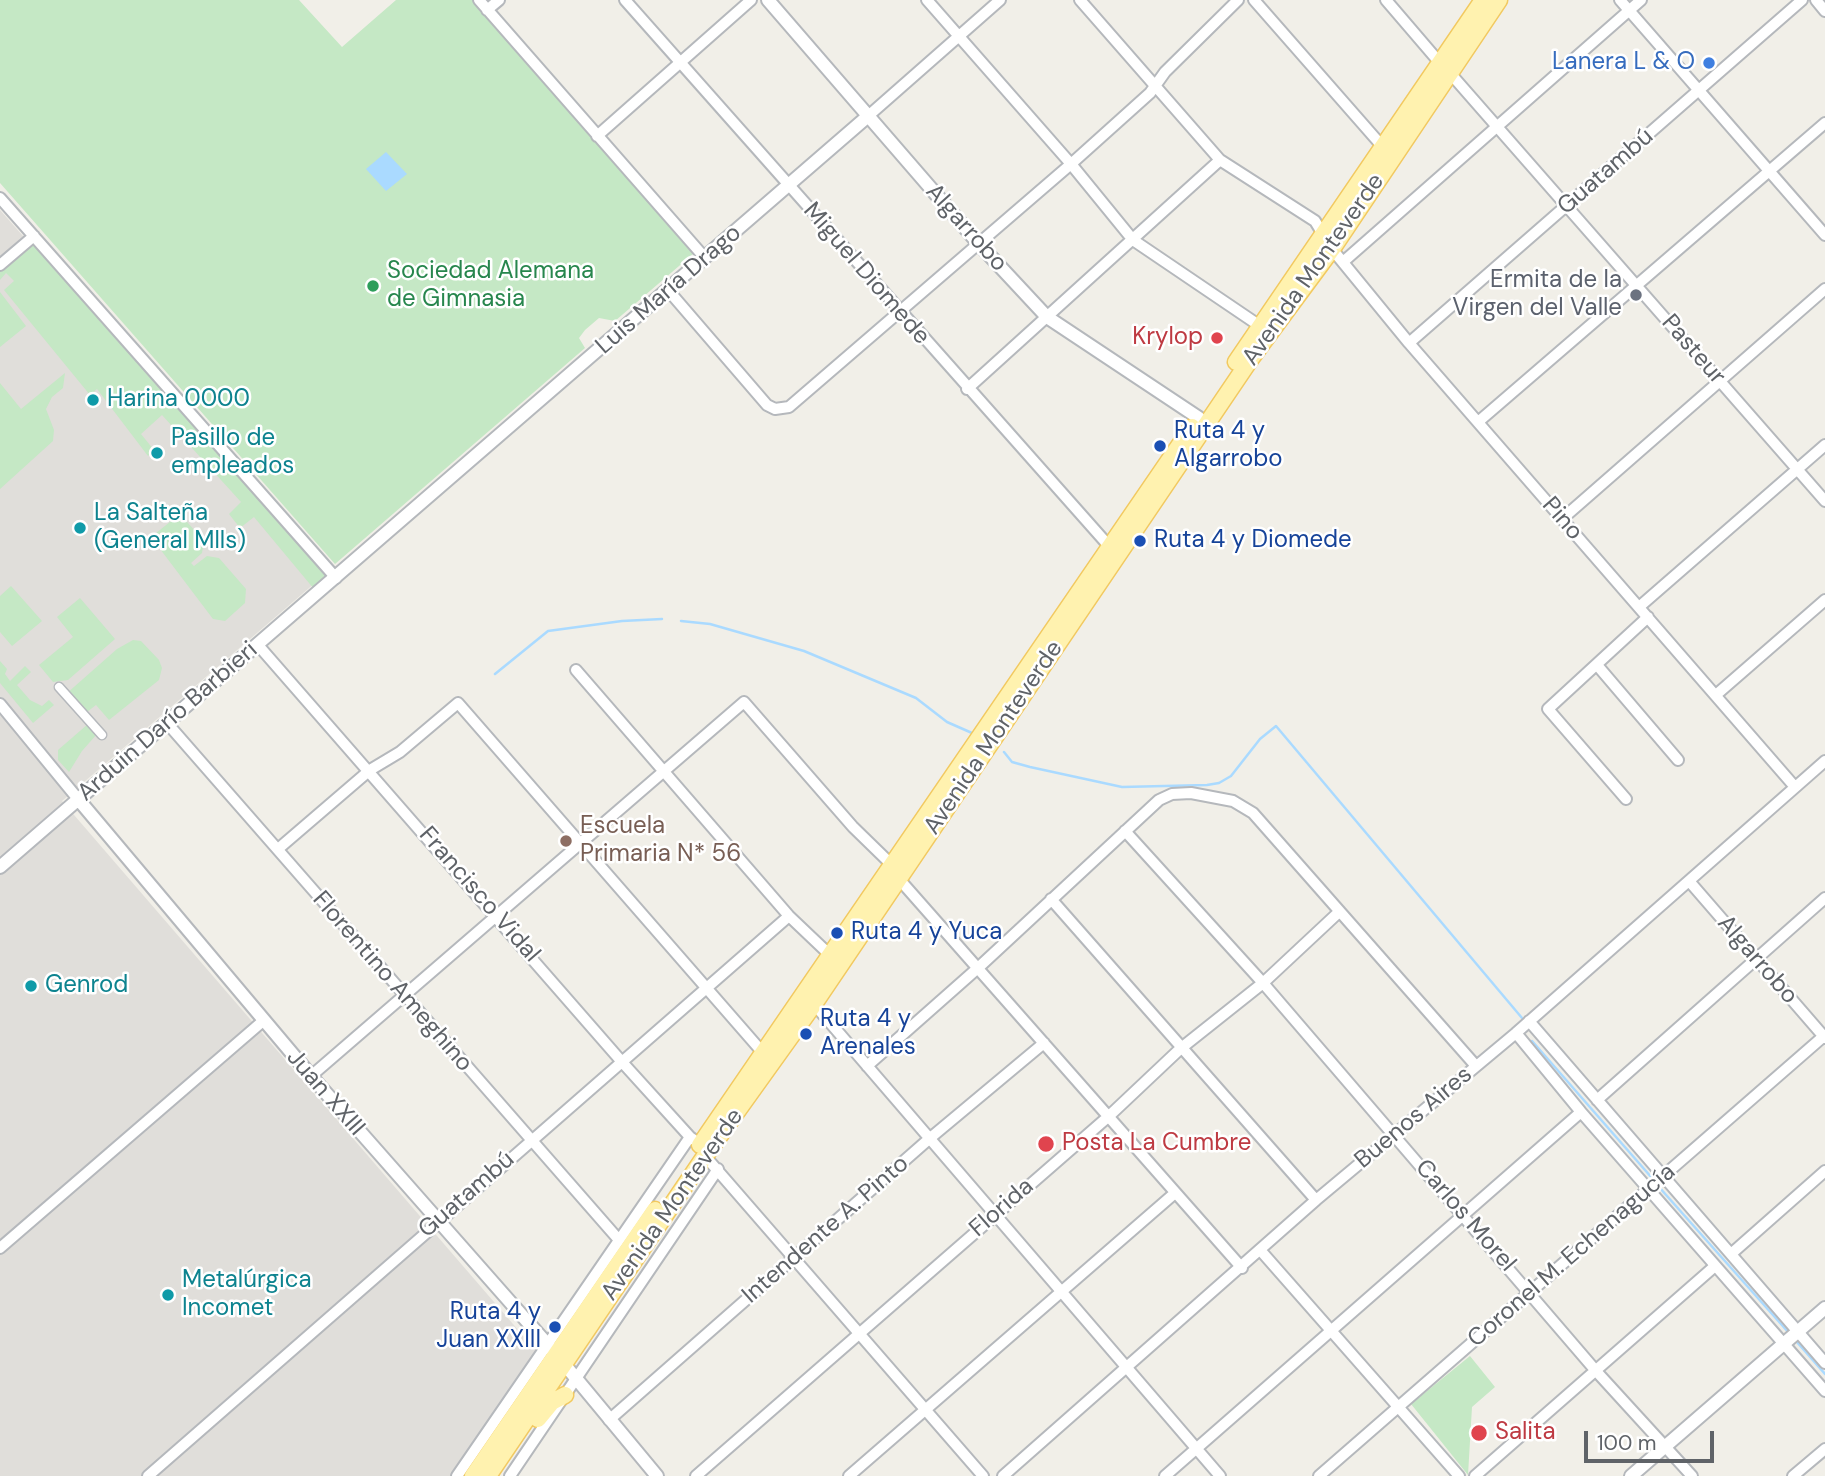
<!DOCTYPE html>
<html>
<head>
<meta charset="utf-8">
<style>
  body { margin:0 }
  #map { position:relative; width:1825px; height:1476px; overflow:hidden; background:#f1efe8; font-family:"DM Sans",sans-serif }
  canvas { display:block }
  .scale { position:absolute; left:1584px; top:1431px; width:130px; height:32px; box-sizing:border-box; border:4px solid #5f6368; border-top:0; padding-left:9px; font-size:21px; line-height:24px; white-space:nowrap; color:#5f6368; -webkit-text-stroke:5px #fff; paint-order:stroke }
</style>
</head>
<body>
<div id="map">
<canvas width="1825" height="1476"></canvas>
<div class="scale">100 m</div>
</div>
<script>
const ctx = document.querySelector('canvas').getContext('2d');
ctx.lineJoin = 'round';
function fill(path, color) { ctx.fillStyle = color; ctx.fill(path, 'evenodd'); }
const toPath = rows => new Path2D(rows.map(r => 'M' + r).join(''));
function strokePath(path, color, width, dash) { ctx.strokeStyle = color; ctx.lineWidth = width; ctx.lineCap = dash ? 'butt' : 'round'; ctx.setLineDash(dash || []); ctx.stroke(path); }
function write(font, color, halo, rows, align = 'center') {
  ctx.font = font + ' "DM Sans",sans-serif'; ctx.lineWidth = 5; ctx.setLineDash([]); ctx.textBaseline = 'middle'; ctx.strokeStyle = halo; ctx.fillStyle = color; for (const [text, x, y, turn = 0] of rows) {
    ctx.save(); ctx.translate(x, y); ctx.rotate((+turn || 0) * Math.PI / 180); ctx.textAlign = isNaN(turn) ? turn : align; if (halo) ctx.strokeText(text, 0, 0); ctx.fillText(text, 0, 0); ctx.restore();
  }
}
fill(toPath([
  [0,210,323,576,62,801,538,1353,454,1476,0,1476]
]), '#e0deda');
fill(toPath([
  [0,0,299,0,342,47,396,0,473,0,693,249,693,254,615,321,599,318,585,330,579,338,585,348,335,564,0,183],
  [35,238,330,576,314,589,254,517,240,528,229,514,241,502,162,415,141,434,154,450,148,456,97,389,90,395,4,290,14,281,6,273,0,280,0,269],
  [0,292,26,326,0,347],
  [65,373,63,388,52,397,46,409,54,430,53,441,0,489,0,383,21,409],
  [180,514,204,541,202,553,191,563,194,566,207,556,219,558,246,589,245,603,225,621,213,619,151,537],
  [11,586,42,621,12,646,0,632,0,596],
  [80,598,115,639,68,680,53,682,39,665,73,637,57,617],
  [133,640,141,641,159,660,162,668,159,680,109,720,96,705,83,715,66,694,117,649],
  [0,661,7,669,5,674,10,681,25,666,31,672,17,685,30,700,42,706,49,700,54,705,33,723,0,683],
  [88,724,97,734,82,751,69,772,58,760,58,750],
  [1470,1356,1495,1387,1472,1407,1468,1475,1411,1404]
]), '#c5e8c5');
fill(toPath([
  [386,152,407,174,386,191,366,169]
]), '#aadaff');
strokePath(toPath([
  [681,621,710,624,804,651,916,698,947,722,972,733],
  [495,674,548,631,622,621,662,619],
  [1004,752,1012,762,1030,767,1122,787,1207,785,1219,783,1231,776,1260,739,1276,726,1522,1018],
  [1532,1041,1652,1178],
  [1659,1187,1789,1333],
  [1796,1341,1825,1374]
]), '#aadaff', 2.5);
const pedestrian = toPath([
  [59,687,102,735]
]);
const minor = toPath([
  [479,0,705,258],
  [625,0,1109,546],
  [927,0,1071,164,1133,240,1260,326],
  [1080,0,1220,160,1315,221,1332,249,1409,343,1795,787],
  [1254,0,1382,146],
  [1386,0,1440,63],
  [1620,0,1825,235],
  [1816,0,1825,11],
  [487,10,499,0],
  [1450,73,1825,501],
  [867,117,1000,0],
  [597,136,751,0],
  [0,198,336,578],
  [1343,262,1641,0],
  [0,265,34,236],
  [668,290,767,405,775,409,789,407,1071,164,1150,93,1165,72,1238,0],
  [1409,343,1802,0],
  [967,389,1220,160],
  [1478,422,1825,123],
  [1562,519,1825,289],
  [1639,607,1825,445],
  [258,645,622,1062,690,1137,700,1144],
  [1597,665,1678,760],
  [576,670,789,916,830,955],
  [1717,694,1825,600],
  [0,704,78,799],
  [167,723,619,1240],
  [1626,799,1548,709,1648,617],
  [1125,831,1263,983,1596,1371,1692,1476],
  [278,849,370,770,400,752,458,703,764,1054],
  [899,879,1242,1268],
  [1689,881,1825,1038],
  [1051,899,1316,1200],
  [814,1004,1220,1476],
  [1529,1021,1825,1363],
  [1516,1033,1581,1112,1825,1391],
  [867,1066,979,967,1159,800,1172,794,1191,793,1233,801,1253,813,1476,1066],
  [311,1076,744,702,853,827,892,865],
  [1597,1100,1825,898],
  [705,1156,983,1476],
  [0,1248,263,1021],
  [1261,1251,1459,1476],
  [1731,1254,1825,1171],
  [609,1420,929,1139,1044,1043],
  [148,1476,789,916],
  [457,1476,690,1137],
  [510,1476,718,1169],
  [696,1476,1109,1116,1180,1049,1263,983,1339,912],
  [849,1476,1175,1193],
  [1003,1476,1316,1200,1516,1033,1825,761],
  [1165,1476,1581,1112],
  [1319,1476,1825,1035],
  [1475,1476,1715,1266],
  [1793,1476,1825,1449]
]);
const tertiary = toPath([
  [768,0,979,244,1047,317,1199,418],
  [78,799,311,1076,555,1353,657,1476],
  [0,867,867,117],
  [1631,1476,1825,1308]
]);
const primary = toPath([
  [1236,362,1483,0],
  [700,1145,1192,427],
  [538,1419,552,1402,565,1395],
  [473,1476,655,1210],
  [488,1476,705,1156,814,1004,1252,357,1332,249,1499,0]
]);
strokePath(pedestrian, '#b5b8bc', 11);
strokePath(minor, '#b5b8bc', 14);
strokePath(tertiary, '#b5b8bc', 16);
strokePath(primary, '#f2c960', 19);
strokePath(pedestrian, '#fff', 8);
strokePath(minor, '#fff', 10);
strokePath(tertiary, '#fff', 12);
strokePath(primary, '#fff2af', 16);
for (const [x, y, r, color] of [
  [1709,63,7,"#3f7fe0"],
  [373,286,7,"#2e9e5b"],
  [1636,295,7,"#6b7280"],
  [1217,338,7,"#e0444e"],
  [93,400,7,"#0f9aa8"],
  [1160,446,7,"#1a4fb4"],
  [157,453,7,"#0f9aa8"],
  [80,528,7,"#0f9aa8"],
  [1140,541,7,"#1a4fb4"],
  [566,841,7,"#8d6e63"],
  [837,933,7,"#1a4fb4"],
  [31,986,7,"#0f9aa8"],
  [806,1034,7,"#1a4fb4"],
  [1046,1144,9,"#e0444e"],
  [168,1295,7,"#0f9aa8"],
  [555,1327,7,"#1a4fb4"],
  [1479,1433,9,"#e0444e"]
]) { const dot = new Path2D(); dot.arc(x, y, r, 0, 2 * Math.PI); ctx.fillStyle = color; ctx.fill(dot); strokePath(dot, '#fff', 2.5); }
write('24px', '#366cbe', '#fff', [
  ["Lanera L & O",1695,63]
], 'right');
write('24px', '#5f6368', '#fff', [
  ["Guatambú",1606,172,-41],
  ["Algarrobo",966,228,48],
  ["Avenida Monteverde",1314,270,-55],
  ["Miguel Diomede",866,274,49],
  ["Luis María Drago",669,290,-41],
  ["Pasteur",1693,350,49],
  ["Pino",1562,519,49],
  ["Arduin Darío Barbieri",168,722,-41],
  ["Avenida Monteverde",994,738,-56],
  ["Francisco Vidal",479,895,49],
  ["Algarrobo",1757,960,49],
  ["Florentino Ameghino",392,982,49],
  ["Juan XXIII",325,1093,49],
  ["Buenos Aires",1414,1118,-40],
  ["Guatambú",467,1195,-41],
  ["Avenida Monteverde",673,1205,-55],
  ["Florida",1002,1208,-41],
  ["Carlos Morel",1465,1216,49],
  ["Intendente A. Pinto",826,1230,-41],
  ["Coronel M. Echenagucía",1572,1256,-41]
]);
write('24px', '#27864d', '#fff', [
  ["Sociedad Alemana",387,272],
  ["de Gimnasia",387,300]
], 'left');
write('24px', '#5b616d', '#fff', [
  ["Ermita de la",1622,281],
  ["Virgen del Valle",1622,309]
], 'right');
write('24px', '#be3a42', '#fff', [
  ["Krylop",1203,338,"right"],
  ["Posta La Cumbre",1062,1144],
  ["Salita",1495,1433]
], 'left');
write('24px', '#0d838f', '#fff', [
  ["Harina 0000",107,400],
  ["Pasillo de",171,439],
  ["empleados",171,467],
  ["La Salteña",94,514],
  ["(General Mlls)",94,542],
  ["Genrod",45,986],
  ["Metalúrgica",182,1281],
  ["Incomet",182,1309]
], 'left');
write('24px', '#164399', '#fff', [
  ["Ruta 4 y",1174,432],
  ["Algarrobo",1174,460],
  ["Ruta 4 y Diomede",1154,541],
  ["Ruta 4 y Yuca",851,933],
  ["Ruta 4 y",820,1020],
  ["Arenales",820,1048],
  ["Ruta 4 y",541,1313,"right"],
  ["Juan XXIII",541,1341,"right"]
], 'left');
write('24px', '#785e54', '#fff', [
  ["Escuela",580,827],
  ["Primaria N* 56",580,855]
], 'left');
</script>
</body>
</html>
